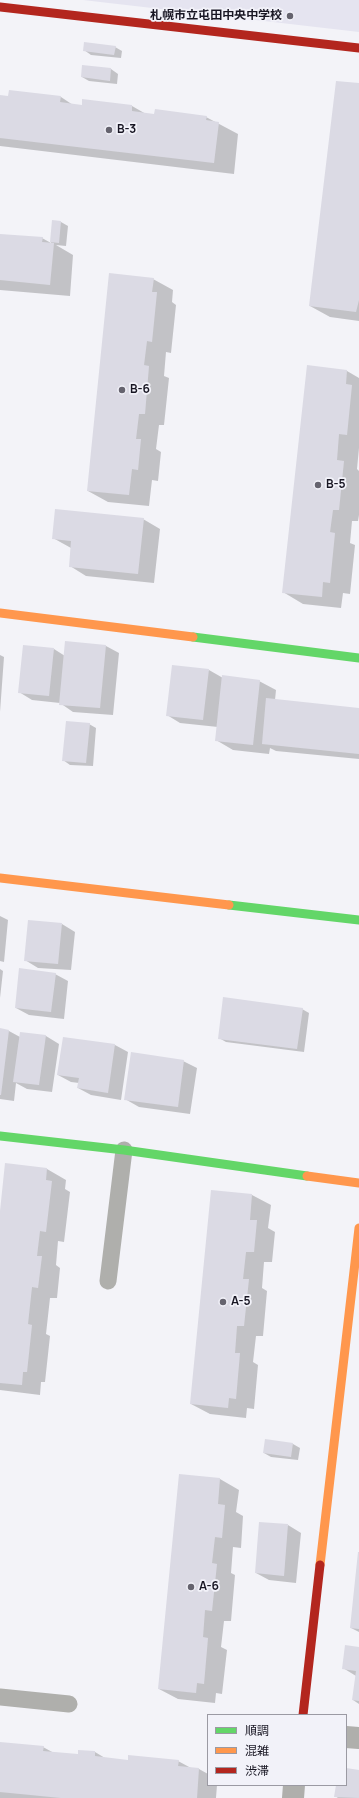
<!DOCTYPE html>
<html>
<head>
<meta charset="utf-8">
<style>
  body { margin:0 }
  #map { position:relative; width:359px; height:1798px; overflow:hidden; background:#f3f3f8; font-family:Manrope,"Noto Sans JP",sans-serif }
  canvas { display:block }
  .legend { position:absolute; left:207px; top:1714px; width:140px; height:72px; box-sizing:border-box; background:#f2f2f9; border:1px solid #9b9aa3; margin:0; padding:5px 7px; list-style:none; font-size:12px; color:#181623 }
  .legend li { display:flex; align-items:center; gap:8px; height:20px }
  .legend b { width:20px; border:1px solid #9b9aa3 }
</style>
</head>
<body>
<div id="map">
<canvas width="359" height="1798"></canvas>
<ul class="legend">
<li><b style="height:5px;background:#63d668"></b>順調</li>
<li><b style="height:5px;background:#ff974d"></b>混雑</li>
<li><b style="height:5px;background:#b3261e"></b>渋滞</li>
</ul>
</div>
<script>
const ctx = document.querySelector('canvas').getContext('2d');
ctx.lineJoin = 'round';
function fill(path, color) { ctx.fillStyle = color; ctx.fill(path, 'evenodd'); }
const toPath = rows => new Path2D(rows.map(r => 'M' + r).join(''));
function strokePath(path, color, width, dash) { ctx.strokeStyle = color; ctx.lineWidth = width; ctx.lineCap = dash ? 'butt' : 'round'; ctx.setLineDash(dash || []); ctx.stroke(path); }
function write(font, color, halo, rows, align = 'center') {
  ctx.font = font + ' Manrope,"Noto Sans JP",sans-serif'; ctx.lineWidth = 3.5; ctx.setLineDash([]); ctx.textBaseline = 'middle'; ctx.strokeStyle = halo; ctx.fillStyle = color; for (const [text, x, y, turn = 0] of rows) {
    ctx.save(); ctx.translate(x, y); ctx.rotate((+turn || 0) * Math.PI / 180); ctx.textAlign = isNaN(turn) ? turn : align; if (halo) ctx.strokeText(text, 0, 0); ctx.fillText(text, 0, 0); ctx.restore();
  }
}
fill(toPath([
  [83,0,359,0,359,32]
]), '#e5e4f0');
fill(toPath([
  [115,47,122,51,121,58,91,55,84,50],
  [83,66,111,69,118,74,117,84,89,81,82,77],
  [359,84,359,321,330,317,310,306],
  [10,91,61,97,73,105,132,106,146,114,206,117,238,134,234,174,0,146,0,96,9,97],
  [53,221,61,222,68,226,66,246,56,245,73,255,70,296,0,290,0,235,42,238,51,243],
  [153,279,173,290,172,302,176,305,171,353,166,352,164,376,169,378,164,425,159,425,156,449,161,452,158,481,152,480,149,506,108,502,88,491],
  [308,366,347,371,359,378,359,448,357,469,359,471,359,515,358,521,352,521,350,543,355,545,350,594,343,593,341,608,303,604,283,592],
  [143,519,160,529,154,583,86,576,70,566,71,548,53,538],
  [106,646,119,653,113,715,73,712,60,703,32,700,19,692,54,649,65,656],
  [0,655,4,657,0,712],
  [209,670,223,678,259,681,276,690,275,700,359,709,359,759,276,751,270,748,269,754,233,750,216,740,218,727,180,723,167,715],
  [89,724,96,728,93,766,70,765,63,760],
  [0,916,8,920,4,962,0,961],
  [62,924,75,932,71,970,38,968,25,960],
  [0,969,3,971,0,998],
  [55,974,68,981,64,1019,29,1015,16,1008],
  [302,1009,309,1013,304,1052,226,1042,219,1038],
  [0,1029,9,1031,20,1037,46,1036,59,1044,52,1092,27,1089,16,1083,14,1101,0,1099],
  [115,1045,128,1052,121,1100,91,1095,78,1088,79,1083,71,1082,58,1075],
  [183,1061,197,1068,190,1114,139,1107,125,1099],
  [6,1164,47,1169,66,1180,65,1189,70,1192,64,1242,58,1241,56,1265,60,1268,57,1298,50,1298,46,1334,50,1336,45,1382,41,1382,40,1395,0,1390,0,1220],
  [212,1191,252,1195,271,1205,268,1228,275,1232,272,1262,264,1262,262,1288,267,1291,263,1336,256,1336,253,1362,258,1365,254,1409,247,1408,246,1418,210,1414,191,1404],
  [266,1440,293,1444,300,1448,298,1460,271,1457,264,1453],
  [180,1475,220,1479,239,1490,236,1512,243,1516,241,1548,233,1547,231,1573,235,1575,231,1621,224,1621,221,1647,227,1650,222,1694,216,1693,215,1703,178,1699,159,1689],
  [288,1525,301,1533,296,1583,269,1580,256,1573],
  [359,1552,359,1632,351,1628],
  [359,1648,359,1704,353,1700,356,1676,343,1668],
  [0,1743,43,1747,54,1753,79,1756,95,1752,105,1758,129,1761,178,1761,191,1768,199,1769,208,1774,208,1785,217,1785,216,1798,0,1798],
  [346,1769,359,1771,359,1798,338,1798,335,1796,337,1785,346,1785]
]), '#0003');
fill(toPath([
  [84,42,116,46,114,55,83,51],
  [82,65,111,68,110,81,81,77],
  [336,81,359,83,359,300,356,312,309,306],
  [9,90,61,96,60,102,82,105,82,99,132,105,132,111,154,114,155,109,207,116,206,120,219,122,214,163,0,138,0,95,8,96],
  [52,220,61,221,59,243,50,242],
  [0,234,43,237,42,242,54,243,50,285,0,280],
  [109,273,154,278,152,292,157,292,152,342,147,341,144,365,149,366,145,414,139,414,136,439,141,439,138,470,132,469,129,495,87,491],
  [307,365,347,370,346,384,352,385,347,435,339,434,337,460,344,461,339,510,333,510,330,532,335,533,330,583,323,582,322,597,282,593],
  [55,509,144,518,138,574,69,567,71,541,52,539],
  [65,641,106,645,100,708,59,705],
  [23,645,54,648,49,696,18,693],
  [172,665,209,669,203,720,166,716],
  [222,675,260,680,253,745,215,741],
  [266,698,359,708,359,754,262,744],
  [66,721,90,723,86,763,62,761],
  [28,920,62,923,58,964,24,961],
  [19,968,56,973,51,1012,15,1008],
  [223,997,303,1008,297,1049,218,1039],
  [0,1028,9,1030,1,1095,0,1095],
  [20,1032,46,1035,39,1085,13,1082],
  [63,1037,115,1044,108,1093,77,1088,79,1078,57,1075],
  [131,1052,184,1060,178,1107,124,1100],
  [5,1163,47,1168,46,1180,52,1181,46,1232,40,1231,37,1256,42,1256,38,1288,32,1287,28,1324,32,1325,27,1372,23,1372,22,1385,0,1383,0,1211],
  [211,1190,252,1194,250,1220,257,1220,254,1252,246,1252,243,1279,249,1279,244,1326,237,1326,235,1353,240,1353,236,1399,229,1398,228,1408,190,1404],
  [265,1439,293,1443,291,1457,263,1453],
  [179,1474,220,1478,218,1504,225,1505,222,1538,215,1537,212,1563,217,1564,212,1611,205,1610,203,1637,208,1638,204,1684,197,1683,196,1693,158,1689],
  [259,1522,288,1524,284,1576,255,1573],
  [358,1552,359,1552,359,1629,350,1628],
  [345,1645,359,1647,359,1701,352,1700,356,1671,342,1669],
  [0,1742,44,1746,43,1751,78,1754,78,1750,95,1751,95,1756,128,1760,128,1755,179,1760,178,1766,199,1768,197,1798,61,1798,0,1792],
  [346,1768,359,1770,359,1798,334,1797,336,1785,346,1785]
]), '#dbdae4');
strokePath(toPath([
  [108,1281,124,1150],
  [0,1697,69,1704]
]), '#afafac', 17);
strokePath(toPath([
  [346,1737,359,1738],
  [293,1798,294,1785]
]), '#afafac', 22);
strokePath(toPath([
  [193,637,359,658],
  [229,905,359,920],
  [0,1136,124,1150,307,1176]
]), '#63d668', 9);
strokePath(toPath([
  [0,613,193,637],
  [0,878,229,905],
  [307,1176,359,1183],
  [320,1565,359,1228]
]), '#ff974d', 9);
strokePath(toPath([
  [0,7,359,48],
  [303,1715,320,1565]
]), '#b3261e', 9);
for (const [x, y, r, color] of [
  [290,16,4,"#65636e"],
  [109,130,4,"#65636e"],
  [122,390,4,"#65636e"],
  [318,485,4,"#65636e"],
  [223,1302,4,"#65636e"],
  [191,1587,4,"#65636e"]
]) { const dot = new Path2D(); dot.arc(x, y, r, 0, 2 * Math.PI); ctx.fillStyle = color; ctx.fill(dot); strokePath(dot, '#f2f2f9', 1.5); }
write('bold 12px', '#181623', '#f2f2f9', [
  ["札幌市立屯田中央中学校",282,16,"right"],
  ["B-3",117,130],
  ["B-6",130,390],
  ["B-5",326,485],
  ["A-5",231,1302],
  ["A-6",199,1587]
], 'left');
</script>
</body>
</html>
